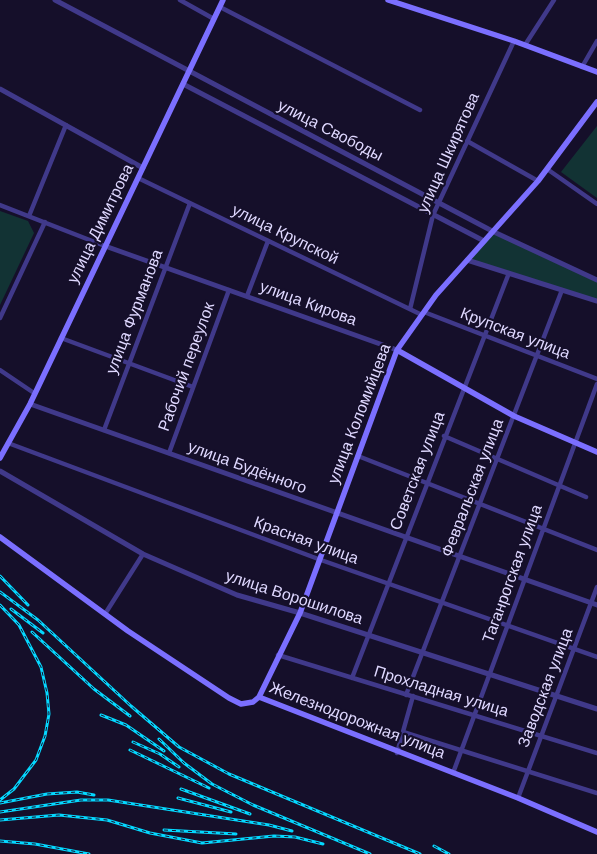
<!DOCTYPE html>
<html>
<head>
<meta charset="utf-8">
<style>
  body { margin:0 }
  canvas { display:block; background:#150f2a }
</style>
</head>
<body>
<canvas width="597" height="854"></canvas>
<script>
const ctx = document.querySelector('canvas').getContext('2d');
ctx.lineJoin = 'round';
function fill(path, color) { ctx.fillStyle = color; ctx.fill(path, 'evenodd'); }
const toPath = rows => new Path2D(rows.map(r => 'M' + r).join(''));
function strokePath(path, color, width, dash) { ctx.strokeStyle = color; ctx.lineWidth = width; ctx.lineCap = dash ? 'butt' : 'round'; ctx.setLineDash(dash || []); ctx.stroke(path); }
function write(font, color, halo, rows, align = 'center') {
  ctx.font = font + ' Arial,sans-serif'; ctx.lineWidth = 4.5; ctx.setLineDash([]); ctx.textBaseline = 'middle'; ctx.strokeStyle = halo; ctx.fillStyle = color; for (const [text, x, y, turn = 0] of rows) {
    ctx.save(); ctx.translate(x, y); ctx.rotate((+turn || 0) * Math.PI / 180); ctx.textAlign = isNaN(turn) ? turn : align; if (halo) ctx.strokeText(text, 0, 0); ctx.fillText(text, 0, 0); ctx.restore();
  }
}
fill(toPath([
  [597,126,597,198,561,172],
  [0,211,28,221,34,233,0,305],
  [494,232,597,280,597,301,467,260]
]), '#123334');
strokePath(toPath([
  [180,0,214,19],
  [220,7,420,110],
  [525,45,554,0],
  [582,67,597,41],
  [467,141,538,181],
  [547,169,597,204],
  [138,178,422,315],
  [0,205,105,246],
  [29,216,66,125],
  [247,296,268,241],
  [410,309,433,215,514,41],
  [424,312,597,379],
  [0,318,45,222],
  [61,338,193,387],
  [0,370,34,393],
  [104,430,190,203],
  [444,436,586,497],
  [8,443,321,560,597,657],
  [169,453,229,290],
  [358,456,597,550],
  [105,614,143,554],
  [278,655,597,753],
  [352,678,509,273],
  [406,695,562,290],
  [403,732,597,793],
  [397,753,413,696],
  [453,773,597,384],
  [518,798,597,587]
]), '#40398a', 4.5);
strokePath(toPath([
  [55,0,494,232,597,280],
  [183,84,484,241],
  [0,89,143,168],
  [105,246,397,350],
  [467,260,597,301],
  [30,404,597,605],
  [0,471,143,554,237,595,300,613,597,709]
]), '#40398a', 5);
strokePath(toPath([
  [388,0,514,41,597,72],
  [397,350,514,416,597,452],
  [0,458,30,404,223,0],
  [0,537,128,631,229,698,241,704,253,702,259,697,518,798,597,832],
  [259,697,300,613,397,350,436,295,538,181,597,102]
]), '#7b6fff', 5.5);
const rail = toPath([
  [0,576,28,605],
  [0,592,38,620,131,706,179,747,229,774,420,854],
  [0,605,19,625,41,667,47,693,49,714,45,736,36,760,14,789,0,800],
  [11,609,43,633],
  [32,632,94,689,130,716],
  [101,715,126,725,164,751],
  [159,739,184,763,212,784,253,805,370,854],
  [133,742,160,754,179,767],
  [130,750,209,788],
  [181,789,250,814],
  [178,798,231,812],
  [0,803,47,794,77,792,94,795],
  [0,812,81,800,108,800,269,825,292,831],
  [0,820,59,815,107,820,150,833,202,843,274,836,295,837,323,844],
  [164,830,236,834],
  [0,841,35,844,89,854],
  [434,846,449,854]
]);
strokePath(rail, '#04d8ff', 3);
strokePath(rail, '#150f2a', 1, [4]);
write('16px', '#dfd8ff', '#150f2a', [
  ["улица Свободы",330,131,27],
  ["улица Шкирятова",449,153,-66],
  ["улица Димитрова",101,224,-64],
  ["улица Крупской",285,235,26],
  ["улица Кирова",308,304,20],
  ["улица Фурманова",135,312,-69],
  ["Крупская улица",515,334,21],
  ["Рабочий переулок",187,367,-70],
  ["улица Коломийцева",360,414,-69],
  ["улица Будённого",247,468,20],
  ["Советская улица",418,471,-69],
  ["Февральская улица",473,488,-69],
  ["Красная улица",306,541,20],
  ["Таганрогская улица",513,574,-70],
  ["улица Ворошилова",294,598,18],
  ["Заводская улица",546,688,-69],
  ["Прохладная улица",441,692,17],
  ["Железнодорожная улица",357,721,21]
]);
</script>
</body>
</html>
